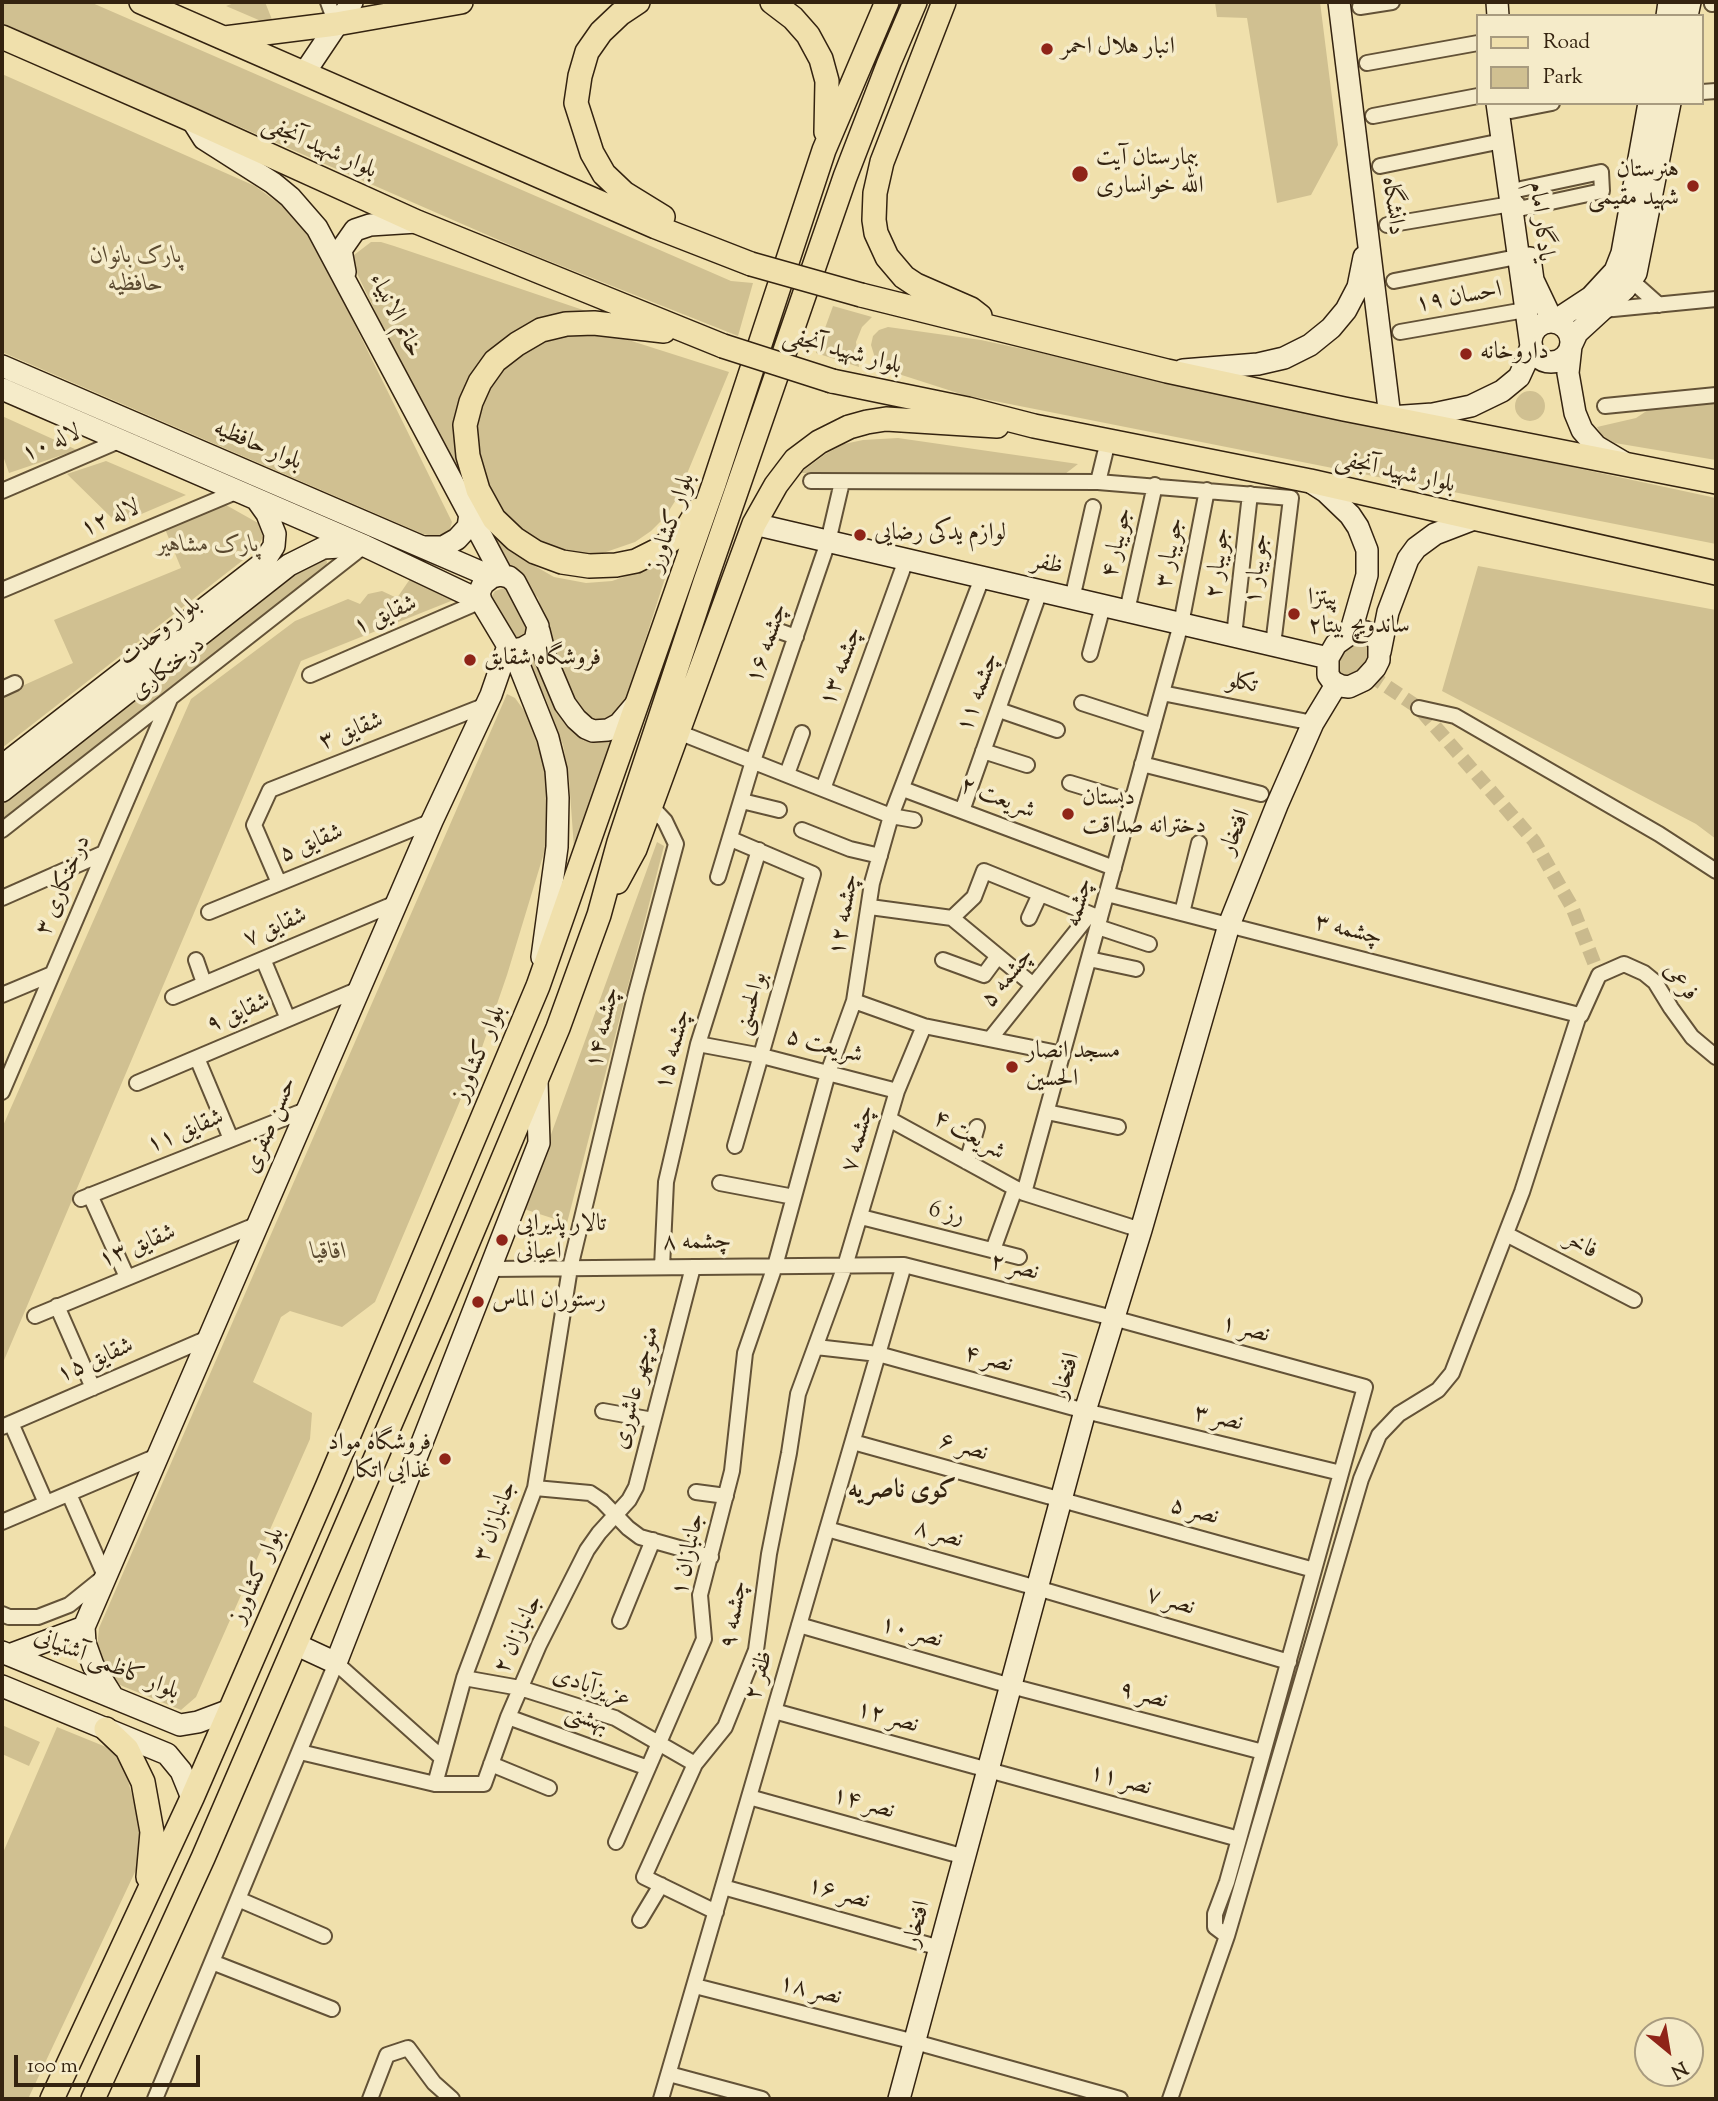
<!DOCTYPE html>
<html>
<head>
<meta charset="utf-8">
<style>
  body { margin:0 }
  #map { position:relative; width:1718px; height:2101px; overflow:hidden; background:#f0e0ac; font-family:"Sorts Mill Goudy",serif }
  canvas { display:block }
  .frame { position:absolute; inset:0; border:4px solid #342310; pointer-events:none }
  .legend { position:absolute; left:1476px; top:14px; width:228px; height:91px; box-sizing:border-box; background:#f5ebc9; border:2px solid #a89b7f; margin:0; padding:9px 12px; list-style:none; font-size:21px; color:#342310 }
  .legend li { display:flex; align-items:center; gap:14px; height:35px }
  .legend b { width:35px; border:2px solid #a89b7f }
  .north { position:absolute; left:1634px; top:2017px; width:70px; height:70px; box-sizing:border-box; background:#f5ebc9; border:2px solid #a89b7f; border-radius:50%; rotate:150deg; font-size:19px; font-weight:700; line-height:28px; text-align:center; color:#342310 }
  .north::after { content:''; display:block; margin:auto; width:24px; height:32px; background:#8f2418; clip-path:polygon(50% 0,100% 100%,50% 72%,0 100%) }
  .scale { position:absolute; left:14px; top:2055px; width:186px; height:32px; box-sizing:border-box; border:4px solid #342310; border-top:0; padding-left:9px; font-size:21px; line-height:24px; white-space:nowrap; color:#342310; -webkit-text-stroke:5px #f5ebc9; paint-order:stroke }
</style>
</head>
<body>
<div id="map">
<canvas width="1718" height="2101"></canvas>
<div class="frame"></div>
<ul class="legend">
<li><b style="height:9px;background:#f0e0ac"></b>Road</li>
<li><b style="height:19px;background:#d0c091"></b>Park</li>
</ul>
<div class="north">N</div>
<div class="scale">100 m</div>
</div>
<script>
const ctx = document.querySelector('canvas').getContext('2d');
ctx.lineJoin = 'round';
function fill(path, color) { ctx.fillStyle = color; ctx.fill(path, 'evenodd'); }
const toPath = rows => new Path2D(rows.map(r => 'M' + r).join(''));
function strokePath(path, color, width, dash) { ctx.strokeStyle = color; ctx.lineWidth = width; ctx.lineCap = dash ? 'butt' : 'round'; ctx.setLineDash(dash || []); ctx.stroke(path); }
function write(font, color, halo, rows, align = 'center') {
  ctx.font = font + ' "Sorts Mill Goudy",Amiri,serif'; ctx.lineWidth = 7; ctx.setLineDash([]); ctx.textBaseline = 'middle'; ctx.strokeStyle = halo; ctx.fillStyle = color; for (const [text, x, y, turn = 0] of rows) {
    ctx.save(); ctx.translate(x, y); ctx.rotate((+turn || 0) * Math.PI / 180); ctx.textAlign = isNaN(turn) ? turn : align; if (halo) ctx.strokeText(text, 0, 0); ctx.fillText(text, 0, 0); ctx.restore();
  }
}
fill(toPath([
  [2,2,90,2,731,281,753,283,738,336,524,251,2,23],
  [237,2,265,2,275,27,226,6],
  [1215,2,1320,2,1338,145,1311,195,1277,203,1247,18,1217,17],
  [2,74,255,186,281,205,301,225,319,252,452,522,450,529,442,535,433,536,423,534,2,352],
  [371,242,381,242,394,246,589,312,475,370,462,392,458,412,479,508,505,547,528,562,554,577,586,583,612,581,641,571,675,547,626,700,607,723,584,719,563,686,538,598,505,560,411,387,354,267,354,255],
  [833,306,872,317,862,327,856,342,859,367,816,353],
  [888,327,981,340,1716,498,1716,544,964,395,883,369,876,361,871,345,873,336,879,330],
  [588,332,619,337,729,372,677,498,665,517,651,531,635,542,603,553,590,554,558,551,540,544,509,520,486,488,474,436,478,411,487,389,499,371,537,343,563,334],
  '1515 406a15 15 0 1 1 30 0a15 15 0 1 1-30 0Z',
  [1716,403,1716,460,1615,443,1602,436,1597,427,1636,418,1648,410],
  [2,416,77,450,9,473,2,453],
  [898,438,1078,464,1065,474,800,473,827,453,844,444,863,440],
  [106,461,186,495,118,524,67,474],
  [226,505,258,523,263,537,256,550,2,748,2,695,73,663,54,620,181,568,165,529],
  [326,556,327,563,323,570,2,823,2,798,297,567],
  [1478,566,1716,610,1716,839,1696,824,1442,691],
  [410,579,456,599,301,661,2,1365,2,1128,191,699,295,621,348,599,360,604,368,594,382,591,397,598],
  [504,588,508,590,528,626,523,635,517,638,513,637,490,599,495,591],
  [1359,642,1363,642,1369,647,1367,663,1358,672,1343,676,1337,671,1340,656,1348,646],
  [536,650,547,688,556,709,568,726,580,737,590,741,603,742,619,736,575,862,569,779,563,745,545,697,525,662],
  [507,694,515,698,528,716,551,785,547,843,507,975,479,1056,375,1302,342,1327,290,1311,281,1317,253,1382,312,1413,310,1439,196,1697,181,1710,120,1685,113,1678,101,1659,97,1648,99,1628],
  [657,842,664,846,567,1223,524,1209],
  [2,1725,40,1742,29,1766,2,1754],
  [57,1727,116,1751,124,1767,134,1802,143,1855,28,2099,2,2099,2,1855]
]), '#d0c091');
strokePath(toPath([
  [1370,675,1419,708,1534,841,1572,907,1599,975]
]), '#caba8d', 14, [14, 7]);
const street = toPath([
  [328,2,336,24],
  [1712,4,1716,3],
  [1360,7,1392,2],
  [1367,63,1478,43],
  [1702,92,1716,91],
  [1511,111,1552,103],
  [1373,116,1478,96],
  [1380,166,1502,141],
  [1521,189,1601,172,1602,191,1523,208],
  [1387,225,1517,203],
  [1394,281,1517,257],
  [1632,281,1659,305],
  [1603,310,1716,299],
  [1400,332,1525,310],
  [1605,406,1716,395],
  [811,481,1098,482,1291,498,1273,645],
  [1098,482,1108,441],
  [2,491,121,440],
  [2,590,238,491],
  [1072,599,1093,507],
  [1127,611,1155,485],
  [779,631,796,637],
  [1234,636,1250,494],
  [1090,654,1103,606],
  [310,675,481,601],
  [2,689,15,683],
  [1162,693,1313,723],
  [1082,703,1153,726],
  [1419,708,1455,716,1659,834,1716,871],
  [999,710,1057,730],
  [678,732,891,816,914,820],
  [983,751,1027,765],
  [1142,764,1261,794],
  [787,774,802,733],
  [1070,783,1132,802],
  [823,789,906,560],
  [903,789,1114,868],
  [742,801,779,810],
  [962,811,1040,591],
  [2,830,364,546],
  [802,830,850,849,880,856],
  [731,839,813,874,735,1146],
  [718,877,753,761,828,542,842,482],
  [279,883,254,825,270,790,486,705],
  [1107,894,1579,1015],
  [2,898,104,853],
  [870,907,952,918],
  [209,912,432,821],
  [1182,913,1199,843],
  [952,918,974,897,984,871,1100,918],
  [952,918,1033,985],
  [1029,918,1040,894],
  [1098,927,1149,944],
  [263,959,288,1019],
  [1089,959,1136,969],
  [196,960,204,983],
  [943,960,984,975,998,956],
  [2,995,52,974],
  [173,997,396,903],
  [854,1001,924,1026,1063,1054],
  [990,1039,1090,914],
  [698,1044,762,1056,897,1091],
  [197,1058,231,1139],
  [137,1083,359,989],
  [2,1092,170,699],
  [1047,1112,1118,1127],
  [889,1119,1024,1193,1141,1230],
  [967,1162,977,1127],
  [720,1183,794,1197],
  [1024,1193,1181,624,1207,490],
  [90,1195,127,1277],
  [81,1199,308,1109],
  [861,1217,1019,1257],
  [1506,1234,1634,1300],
  [993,1250,1015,1189],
  [662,1267,666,1182,698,1044,759,850],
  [491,1269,904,1265,1113,1318,1365,1387,1227,1882,1215,1914,1215,1927,1227,1936],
  [57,1306,93,1388],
  [35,1316,258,1224],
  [816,1347,878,1354,1085,1411,1341,1473],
  [603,1411,653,1420],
  [11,1423,46,1503],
  [2,1427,208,1338],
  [853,1442,1314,1570],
  [535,1488,590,1493,602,1501,628,1528,640,1537,711,1557],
  [696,1492,726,1496],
  [2,1522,157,1456],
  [827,1529,1037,1588,1289,1662],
  [2,1614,9,1617,38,1617,69,1605,105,1576,69,1494],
  [620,1621,653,1540],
  [799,1625,1011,1686,1263,1752],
  [464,1678,520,1688,615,1718,695,1764],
  [774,1711,1239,1839],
  [508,1717,648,1768],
  [300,1752,435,1784,484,1784,508,1717,539,1645,587,1550,599,1533,629,1500,636,1487,693,1267],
  [491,1764,549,1788],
  [435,1784,464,1678,535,1488,570,1268,636,993,676,844,665,821,651,806],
  [749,1797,965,1857],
  [616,1842,704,1639,700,1595,732,1471,745,1353,775,1266,828,1073,854,1001,872,883,891,816,982,578],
  [723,1887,940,1948],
  [238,1899,324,1936],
  [716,1912,644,1877,695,1764,725,1727,756,1650,769,1554,789,1453,798,1394,845,1266,897,1091,924,1026],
  [640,1920,661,1885],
  [212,1962,332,2009],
  [695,1986,915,2042,1120,2099],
  [669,2074,762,2099],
  [155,2099,336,1663,441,1757],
  [370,2099,387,2055,408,2048,434,2083,452,2099],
  [661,2099,904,1265],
  [1170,2099,1227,1936,1361,1479,1379,1435,1399,1414,1438,1390,1452,1373,1522,1192,1579,1015,1581,1015,1599,975,1624,964,1644,973,1655,982,1671,1008,1692,1037,1716,1057]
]);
const secondary = toPath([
  [1339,2,1390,417,1433,414,1471,406,1502,391,1519,377,1525,364,1531,346,1497,103],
  [1497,2,1498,16],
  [1667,16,1669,2],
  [1687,16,1690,2],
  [305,72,352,2],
  [192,120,204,139,273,183,290,197,317,228,502,575],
  [1530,258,1533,280,1553,322,1591,297,1615,271,1622,253,1649,103],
  [345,272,341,250,355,230,370,225,417,222],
  '1531 342a20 20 0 1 1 40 0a20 20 0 1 1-40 0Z',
  [2,366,492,577],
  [1183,370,1258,364,1284,358,1310,345,1331,328,1346,310,1358,287,1364,257],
  [2,389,365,546,481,601],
  [1623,462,1596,446,1582,430,1575,413,1568,373,1571,346,1577,333,1625,289,1636,273,1670,103],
  [1312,483,1326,492,1350,515,1358,527,1367,550,1367,575,1350,634],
  [754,524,1328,658],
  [425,547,443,547,457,539,468,527,470,514],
  [500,575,509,577,515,582,538,626,535,641,523,648,513,650,508,646,481,601,479,593,483,584,492,577,500,575],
  [539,631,546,659,565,704,576,719,586,728,593,731,608,730,619,724,636,704],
  [1357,632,1366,632,1374,636,1379,643,1379,660,1375,668,1364,680,1349,687,1341,686,1333,682,1328,675,1328,658,1336,644,1350,634,1357,632],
  [513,650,548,738,556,770,558,798,557,847,542,957],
  [1380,652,1388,612,1408,559,1416,548,1435,534,1474,519],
  [2,766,263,563,274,546,275,534,267,514,257,500],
  [2,791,289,565,323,548,358,546],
  [295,1644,336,1663,539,1143,537,1081],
  [2,1652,180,1725,198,1722,230,1710],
  [9,1655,84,1627],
  [2,1686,167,1754,181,1771,192,1798],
  [113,1697,93,1665,85,1643,84,1627,432,821,491,695,508,646],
  [899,2099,1085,1411,1141,1230,1229,925,1277,805,1313,723,1336,685]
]);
const primary = toPath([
  [141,2,656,227,751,264],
  [638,2,620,14,601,32,587,52,580,76,576,103,592,153,604,174,624,193,663,217],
  [772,2,793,18,808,35,821,59,827,81,826,132],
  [944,2,882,162,875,193,874,220,876,233,887,257,904,277,916,285,971,309,980,316],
  [2,37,192,120,417,222,723,346],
  [225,38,336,24,461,2],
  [861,295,1167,371,1344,409,1716,482],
  [664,331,594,323,566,324,541,330,517,344,495,361,480,382,471,402,465,425,468,456,478,490,494,519,515,539,535,552,562,562,589,566,616,565,636,561,658,550,687,528,698,510],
  [832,381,968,409,1034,426,1310,481,1716,573],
  [617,882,635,849,754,524,776,485,795,460,819,442,849,427,867,422,886,419,997,426],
  [106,1729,127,1749,143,1782,152,1832,148,1877],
  [52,2099,192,1798,327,1487,538,986,714,484,824,150,887,2],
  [93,2099,203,1858,442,1304,558,1028,599,915,619,842,705,582,845,177,889,63,915,2]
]);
strokePath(street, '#635237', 18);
strokePath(secondary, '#342310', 24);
strokePath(primary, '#342310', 26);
strokePath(street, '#f5ebc9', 14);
strokePath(secondary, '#f5ebc9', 21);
strokePath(primary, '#f0e0ac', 23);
const primaryBridge = toPath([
  [751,264,861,295],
  [723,346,832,381]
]);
strokePath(primaryBridge, '#342310', 26, []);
strokePath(primaryBridge, '#f0e0ac', 23);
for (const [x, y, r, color] of [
  [1047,49,7,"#8f2418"],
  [1080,174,9,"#8f2418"],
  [1693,186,7,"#8f2418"],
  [1466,354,7,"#8f2418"],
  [860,535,7,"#8f2418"],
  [1294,614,7,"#8f2418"],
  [470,660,7,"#8f2418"],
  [1068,814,7,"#8f2418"],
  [1012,1067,7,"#8f2418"],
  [502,1240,7,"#8f2418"],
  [478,1302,7,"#8f2418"],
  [445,1459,7,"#8f2418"]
]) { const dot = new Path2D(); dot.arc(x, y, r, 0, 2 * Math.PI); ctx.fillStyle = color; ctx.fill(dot); strokePath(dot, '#f5ebc9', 2.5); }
write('24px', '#342310', '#f5ebc9', [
  ["انبار هلال احمر",1061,49],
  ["بیمارستان آیت",1096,160],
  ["الله خوانساری",1096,188],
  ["هنرستان",1679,172,"right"],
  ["شهید مقیمی",1679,200,"right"],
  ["داروخانه",1480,354],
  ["لوازم یدکی رضایی",874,535],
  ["پیتزا",1308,600],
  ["ساندویچ بیتا۲",1308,628],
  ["فروشگاه شقایق",484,660],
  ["دبستان",1082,800],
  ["دخترانه صداقت",1082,828],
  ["مسجد انصار",1026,1053],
  ["الحسین",1026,1081],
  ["تالار پذیرایی",516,1226],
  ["اعیانی",516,1254],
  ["رستوران الماس",492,1302],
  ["فروشگاه مواد",431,1445,"right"],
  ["غذایی اتکا",431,1473,"right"]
], 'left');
write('24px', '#342310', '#f5ebc9', [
  ["بلوار شهید آنجفی",319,149,24],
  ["دانشگاه",1391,206,83],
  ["یادگار امام",1539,222,83],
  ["احسان ۱۹",1459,299,-10],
  ["خاتم الانبیاء",394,316,63],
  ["بلوار شهید آنجفی",842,353,15],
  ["لاله ۱۰",52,445,-23],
  ["بلوار حافظیه",257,447,23],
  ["بلوار شهید آنجفی",1395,474,13],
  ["لاله ۱۲",111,520,-23],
  ["بلوار کشاورز",673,523,-71],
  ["جویبار ۴",1119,543,-77],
  ["جویبار ۳",1172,553,-79],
  ["جویبار ۲",1220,563,-83],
  ["ظفر",1047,566,13],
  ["جویبار ۱",1259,569,-83],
  ["شقایق ۱",386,617,-23],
  ["بلوار وحدت",161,633,-38],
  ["چشمه ۱۶",769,644,-71],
  ["چشمه ۱۳",843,667,-70],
  ["درختکاری",169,670,-38],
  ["تکلو",1242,685,11],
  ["چشمه ۱۱",980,693,-70],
  ["شقایق ۳",352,733,-21],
  ["شریعت ۲",997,800,21],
  ["افتخار",1237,833,-68],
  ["شقایق ۵",312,845,-22],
  ["درختکاری ۳",65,886,-67],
  ["چشمه",1081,903,-75],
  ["چشمه ۱۲",846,915,-80],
  ["شقایق ۷",276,929,-23],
  ["چشمه ۳",1348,932,14],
  ["چشمه ۵",1009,979,-51],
  ["فرعی",1679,983,52],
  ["بوالحسنی",753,1004,-74],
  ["شقایق ۹",239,1015,-23],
  ["چشمه ۱۴",605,1028,-77],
  ["شریعت ۵",824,1048,15],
  ["چشمه ۱۵",675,1050,-75],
  ["بلوار کشاورز",481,1054,-67],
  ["حسن صفری",272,1126,-67],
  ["شقایق ۱۱",186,1133,-22],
  ["شریعت ۴",968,1137,29],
  ["چشمه ۷",860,1139,-74],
  ["رز 6",946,1215,14],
  ["چشمه ۸",697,1244,-1],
  ["فاخر",1580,1247,27],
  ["شقایق ۱۳",138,1248,-22],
  ["نصر ۲",1014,1269,14],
  ["نصر ۱",1245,1331,15],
  ["نصر ۴",988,1361,15],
  ["شقایق ۱۵",96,1362,-23],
  ["افتخار",1068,1376,-73],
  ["منوچهر عاشوری",638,1388,-75],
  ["نصر ۳",1218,1420,13],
  ["نصر ۶",963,1449,16],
  ["نصر ۵",1194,1513,15],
  ["جانبازان ۳",497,1522,-70],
  ["نصر ۸",938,1536,16],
  ["جانبازان ۱",690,1555,-78],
  ["بلوار کشاورز",259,1576,-66],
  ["نصر ۷",1170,1603,17],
  ["چشمه ۹",736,1615,-80],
  ["نصر ۱۰",911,1634,16],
  ["جانبازان ۲",520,1635,-65],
  ["بلوار کاظمی آشتیانی",106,1666,22],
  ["ظفر ۲",761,1676,-74],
  ["عزیزآبادی",591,1689,19],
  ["نصر ۹",1143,1697,15],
  ["نصر ۱۲",887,1719,16],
  ["بهشتی",586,1721,20],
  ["نصر ۱۱",1120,1782,15],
  ["نصر ۱۴",863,1805,16],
  ["نصر ۱۶",838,1895,16],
  ["افتخار",919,1924,-75],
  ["نصر ۱۸",810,1992,14]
]);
write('italic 24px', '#5b4a30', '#f5ebc9', [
  ["پارک بانوان",136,258],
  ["حافظیه",136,286],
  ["پارک مشاهیر",208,547],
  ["اقاقیا",329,1254]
]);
write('bold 26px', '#342310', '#f5ebc9', [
  ["کوی ناصریه",902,1493]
]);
</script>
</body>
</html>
